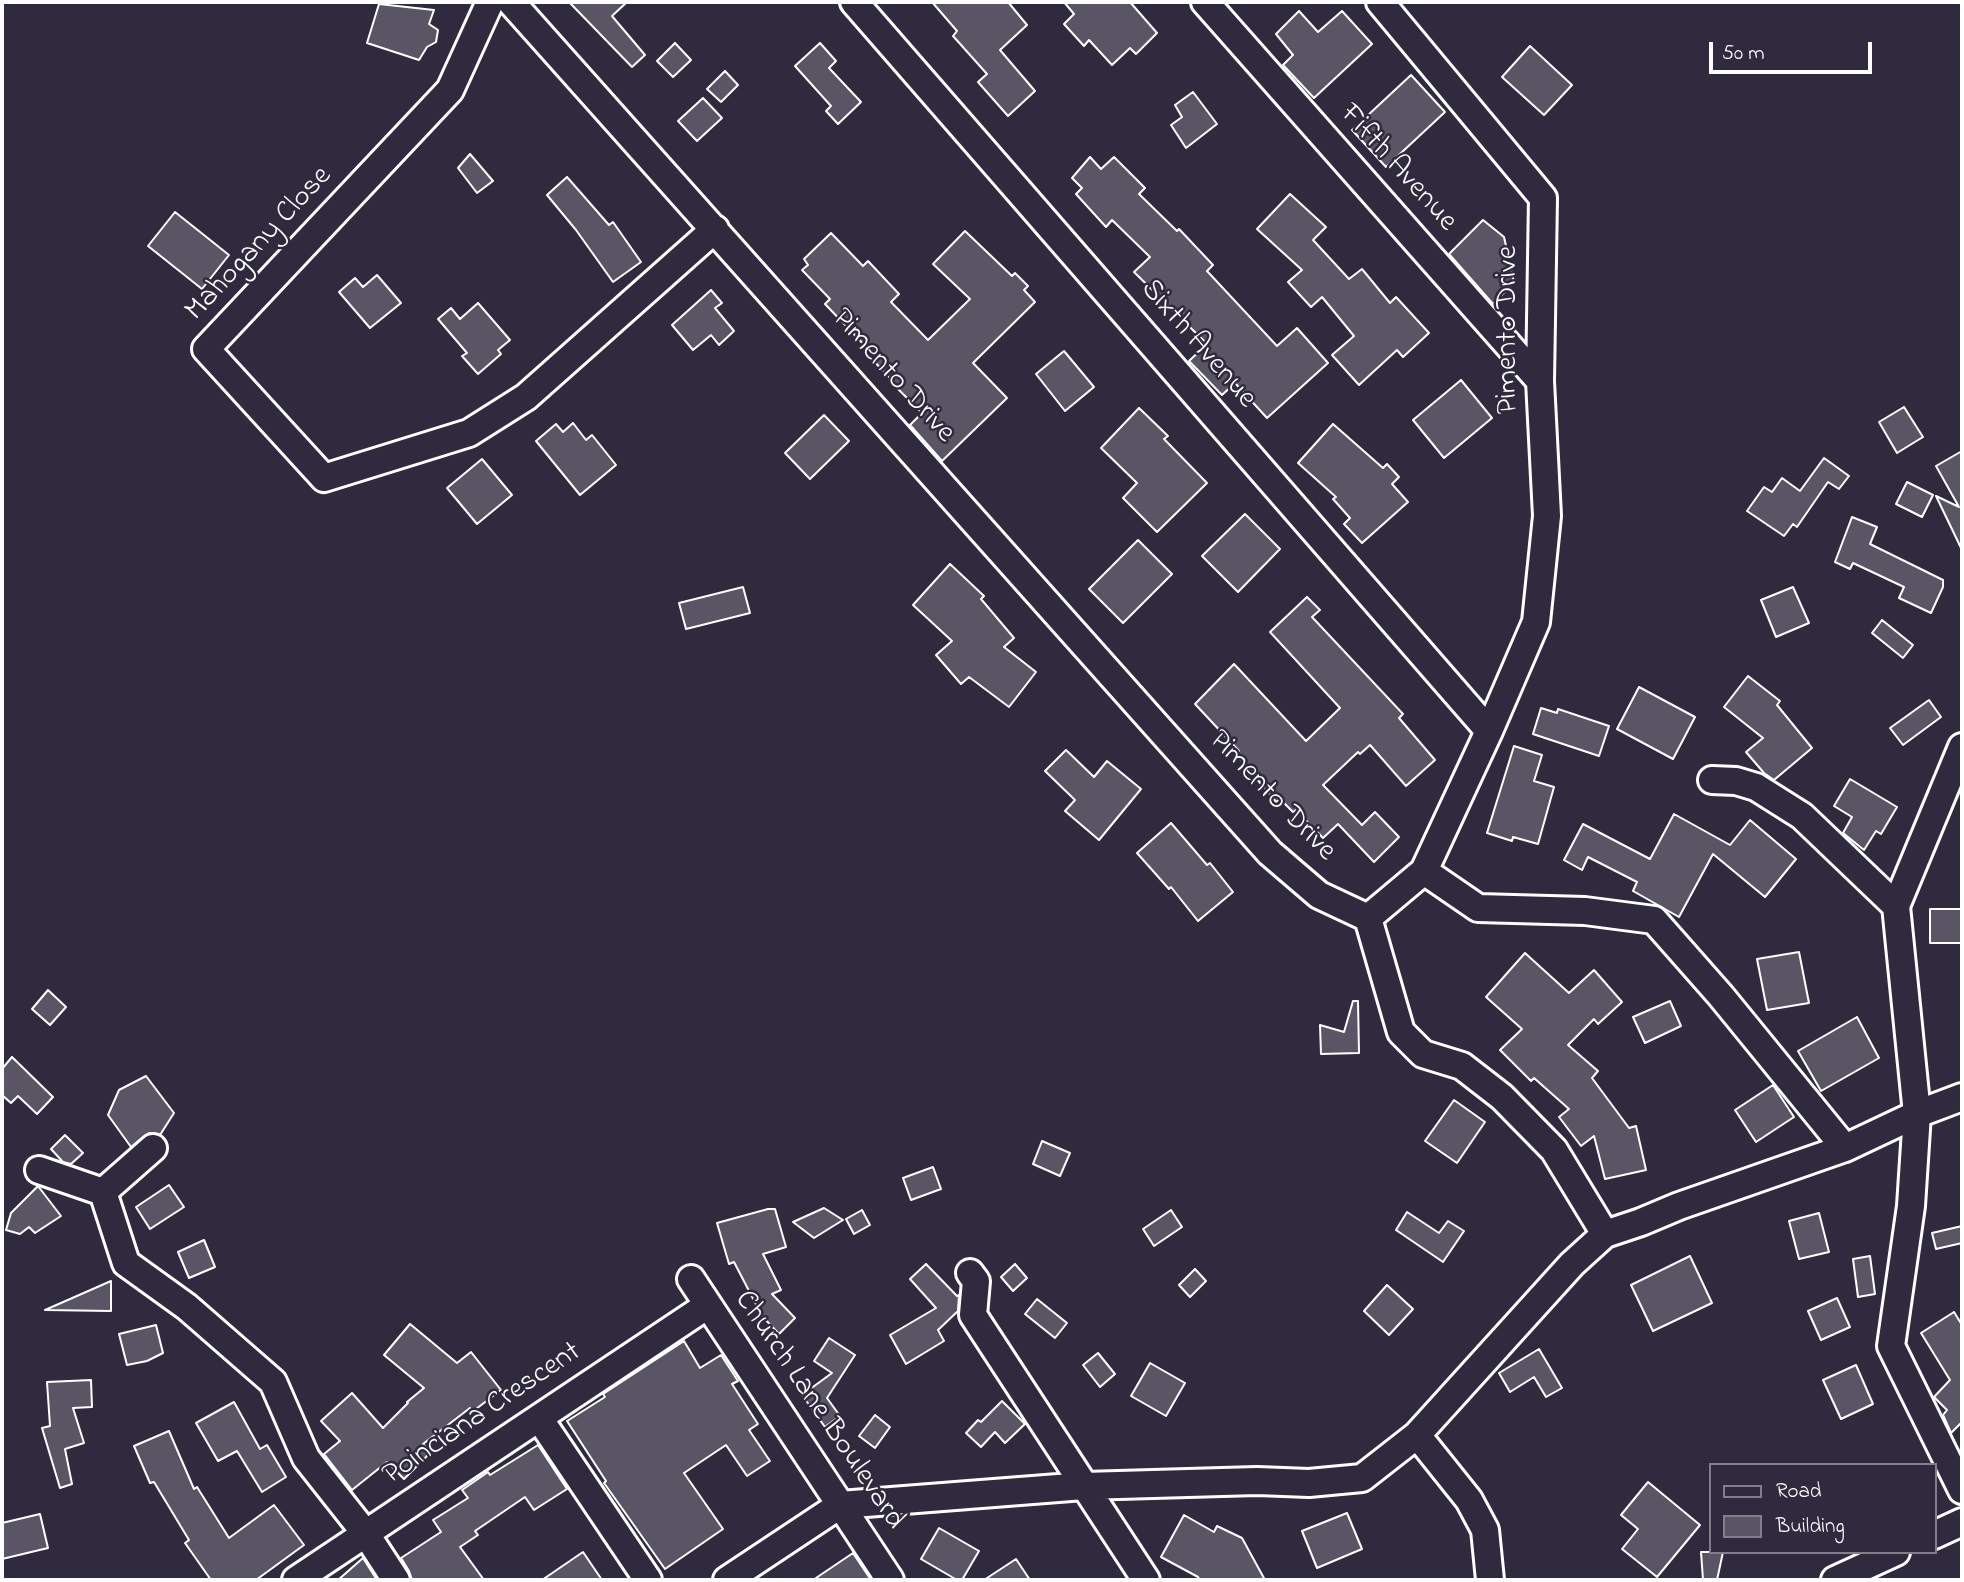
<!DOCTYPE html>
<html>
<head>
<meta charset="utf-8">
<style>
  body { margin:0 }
  #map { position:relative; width:1964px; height:1582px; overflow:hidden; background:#2f2a3d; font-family:"Indie Flower",sans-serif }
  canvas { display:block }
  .frame { position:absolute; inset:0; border:4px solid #fff; pointer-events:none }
  .legend { position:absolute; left:1709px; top:1463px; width:228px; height:91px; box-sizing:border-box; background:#2f2a3d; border:2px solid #827f8b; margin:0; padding:9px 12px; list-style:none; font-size:21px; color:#fff }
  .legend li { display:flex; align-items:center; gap:14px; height:35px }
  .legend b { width:35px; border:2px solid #827f8b }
  .scale { position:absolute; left:1709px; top:42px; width:163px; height:32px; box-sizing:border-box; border:4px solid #fff; border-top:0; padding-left:9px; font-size:21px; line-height:24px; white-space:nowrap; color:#fff; -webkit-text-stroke:5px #2f2a3d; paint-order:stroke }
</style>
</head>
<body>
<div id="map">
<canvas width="1964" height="1582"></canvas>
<div class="frame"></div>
<ul class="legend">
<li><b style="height:9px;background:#2f2a3d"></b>Road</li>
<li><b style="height:19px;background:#595564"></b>Building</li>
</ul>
<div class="scale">50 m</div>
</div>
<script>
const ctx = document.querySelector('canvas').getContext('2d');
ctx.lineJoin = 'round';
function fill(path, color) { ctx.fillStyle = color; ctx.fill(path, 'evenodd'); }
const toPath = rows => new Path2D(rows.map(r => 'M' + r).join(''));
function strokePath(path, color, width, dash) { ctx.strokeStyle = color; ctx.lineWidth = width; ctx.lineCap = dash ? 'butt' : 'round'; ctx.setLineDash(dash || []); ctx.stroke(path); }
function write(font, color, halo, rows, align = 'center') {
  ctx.font = font + ' "Indie Flower",sans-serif'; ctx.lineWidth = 5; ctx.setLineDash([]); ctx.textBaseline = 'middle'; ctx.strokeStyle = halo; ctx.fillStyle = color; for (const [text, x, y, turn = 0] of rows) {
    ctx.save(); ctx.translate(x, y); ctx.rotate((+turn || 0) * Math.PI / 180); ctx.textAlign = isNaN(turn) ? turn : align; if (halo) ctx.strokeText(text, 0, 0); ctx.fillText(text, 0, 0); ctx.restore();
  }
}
const building = toPath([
  [569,2,627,2,612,16,645,55,632,67,569,2],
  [932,2,1008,2,1027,25,1000,50,1035,91,1008,116,978,82,987,74,953,36,957,31,932,2],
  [1064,2,1130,2,1157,33,1136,54,1130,48,1112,65,1089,40,1084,46,1064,24,1074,14,1064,2],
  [379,4,434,10,429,24,438,30,436,42,427,47,419,60,367,43,379,4],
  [1299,11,1318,32,1342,11,1372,44,1314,98,1283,65,1293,55,1276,34,1299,11],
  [675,43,691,60,673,77,657,61,675,43],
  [820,43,836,61,829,68,861,102,838,124,826,111,831,106,795,66,820,43],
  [1530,46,1572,85,1544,115,1502,77,1530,46],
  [725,71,738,85,721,102,707,89,725,71],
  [1411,75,1445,112,1386,167,1352,130,1411,75],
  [1193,92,1217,124,1186,148,1171,125,1182,117,1175,105,1193,92],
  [703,98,722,118,697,141,678,121,703,98],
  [470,154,493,181,477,193,458,168,470,154],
  [1090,157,1101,169,1114,157,1145,188,1139,194,1177,231,1179,229,1213,265,1207,271,1277,346,1297,328,1328,363,1267,418,1235,383,1222,395,1189,361,1207,344,1134,272,1150,257,1112,220,1106,227,1076,194,1082,188,1072,178,1090,157],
  [567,177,609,225,613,222,641,262,613,282,576,230,547,195,567,177],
  [1290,194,1326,227,1313,240,1349,279,1362,269,1390,303,1396,297,1429,333,1403,357,1397,350,1359,385,1332,355,1354,336,1322,297,1311,307,1288,282,1302,270,1257,229,1290,194],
  [175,212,229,255,202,289,148,246,175,212],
  [1483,220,1504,237,1514,282,1493,304,1449,254,1483,220],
  [965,231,1012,276,1015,273,1028,286,1024,290,1035,302,973,363,1007,398,942,461,910,425,922,413,889,380,891,379,865,352,868,349,825,304,830,299,802,270,808,265,804,259,831,233,863,266,868,261,899,294,891,302,928,340,970,299,933,264,965,231],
  [377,275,401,303,370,328,339,292,355,278,363,287,377,275],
  [711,290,722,303,715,308,734,331,719,345,711,335,693,350,672,325,711,290],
  [478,303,510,340,498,350,501,354,478,374,462,356,467,353,438,319,451,308,460,319,478,303],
  [1064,351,1094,387,1065,411,1036,374,1064,351],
  [1461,380,1492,418,1444,458,1413,420,1461,380],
  [1904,407,1923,437,1897,453,1879,422,1904,407],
  [1139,408,1168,436,1164,439,1207,483,1157,532,1123,498,1137,483,1101,448,1139,408],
  [824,415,849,441,810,479,785,453,824,415],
  [573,423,586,440,592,435,616,465,580,495,536,441,556,424,563,432,573,423],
  [1333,424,1383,468,1387,464,1399,477,1392,484,1408,502,1362,543,1344,524,1350,518,1333,499,1336,497,1298,463,1333,424],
  [1962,451,1962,550,1936,496,1959,507,1936,466,1962,451],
  [1824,458,1849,476,1839,489,1828,482,1797,527,1793,524,1784,536,1747,511,1764,487,1772,492,1782,478,1800,491,1824,458],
  [482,459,512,495,477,524,447,488,482,459],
  [1907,482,1933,495,1922,517,1896,504,1907,482],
  [1245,514,1280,549,1238,592,1202,556,1245,514],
  [1852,517,1877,527,1870,544,1943,580,1943,587,1931,613,1899,598,1904,587,1853,563,1850,569,1835,562,1852,517],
  [1138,540,1172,574,1123,623,1089,589,1138,540],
  [950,564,984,596,981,599,1014,638,1004,647,1036,672,1009,707,969,677,961,684,936,655,952,641,913,605,950,564],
  [743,587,750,613,686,629,679,603,743,587],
  [1793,587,1809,623,1776,637,1761,600,1793,587],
  [1307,597,1320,610,1312,617,1403,714,1399,718,1435,760,1406,786,1370,745,1360,754,1358,752,1323,785,1362,825,1375,812,1399,837,1374,862,1338,824,1323,838,1296,810,1293,812,1280,799,1276,802,1236,754,1239,751,1195,704,1234,664,1306,741,1340,708,1270,632,1307,597],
  [1882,620,1913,645,1903,658,1872,633,1882,620],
  [1748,676,1780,701,1777,705,1812,748,1774,780,1764,773,1746,752,1763,738,1724,707,1748,676],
  [1639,687,1695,717,1673,759,1617,729,1639,687],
  [1929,700,1941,717,1903,745,1890,728,1929,700],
  [1541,708,1557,713,1558,709,1609,726,1599,756,1533,734,1541,708],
  [1514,746,1542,755,1534,781,1554,787,1538,844,1513,837,1512,841,1487,833,1514,746],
  [1066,750,1094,777,1107,761,1141,789,1099,840,1065,811,1075,800,1045,771,1066,750],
  [1850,779,1897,807,1881,834,1876,831,1864,850,1843,833,1852,817,1834,806,1850,779],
  [1674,814,1730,845,1750,820,1796,859,1765,897,1713,854,1679,917,1633,891,1637,882,1588,857,1582,870,1564,860,1583,824,1650,859,1674,814],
  [1171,823,1207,865,1210,863,1233,892,1198,921,1171,887,1169,889,1137,853,1171,823],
  [1930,909,1962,909,1962,943,1930,943,1930,909],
  [1799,952,1809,1003,1767,1010,1757,959,1799,952],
  [1525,953,1569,993,1594,970,1622,1002,1598,1024,1594,1019,1568,1045,1598,1071,1592,1078,1629,1128,1636,1126,1646,1170,1605,1179,1594,1136,1581,1146,1559,1117,1569,1109,1534,1078,1531,1081,1500,1050,1522,1029,1486,997,1525,953],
  [48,990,66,1007,50,1025,32,1009,48,990],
  [1353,1001,1358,1001,1359,1053,1321,1054,1320,1025,1344,1032,1353,1001],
  [1670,1001,1681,1026,1645,1043,1633,1017,1670,1001],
  [1857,1017,1879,1058,1821,1091,1798,1051,1857,1017],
  [12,1057,53,1097,37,1114,18,1096,11,1103,2,1095,2,1069,12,1057],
  [146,1076,174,1113,160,1135,149,1133,131,1147,108,1115,119,1090,146,1076],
  [1773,1085,1794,1117,1756,1142,1735,1110,1773,1085],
  [1454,1100,1485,1122,1457,1163,1425,1141,1454,1100],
  [65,1135,83,1153,71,1164,63,1162,51,1149,65,1135],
  [1042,1141,1070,1153,1060,1176,1033,1164,1042,1141],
  [933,1167,941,1189,911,1200,903,1178,933,1167],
  [169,1185,184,1207,150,1229,136,1207,169,1185],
  [38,1186,61,1216,35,1233,29,1227,20,1234,6,1230,11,1213,38,1186],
  [824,1208,843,1220,814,1238,793,1222,824,1208],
  [768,1209,775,1209,786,1247,763,1254,781,1290,772,1294,795,1318,779,1334,762,1316,734,1262,729,1264,717,1223,768,1209],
  [862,1210,870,1225,854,1234,846,1219,862,1210],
  [1171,1210,1182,1227,1154,1246,1143,1229,1171,1210],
  [1407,1212,1439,1233,1448,1221,1464,1231,1443,1262,1396,1230,1407,1212],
  [1819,1213,1829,1252,1799,1259,1789,1221,1819,1213],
  [1962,1226,1962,1243,1936,1249,1932,1233,1962,1226],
  [204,1240,215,1267,189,1278,178,1252,204,1240],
  [1690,1256,1712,1303,1653,1331,1631,1285,1690,1256],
  [1870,1256,1875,1294,1858,1297,1853,1259,1870,1256],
  [926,1264,957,1296,959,1295,958,1311,938,1330,944,1341,906,1364,890,1335,936,1308,910,1279,926,1264],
  [1015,1264,1027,1278,1013,1291,1001,1277,1015,1264],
  [1195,1269,1206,1281,1190,1297,1179,1285,1195,1269],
  [111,1281,111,1311,45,1310,111,1281],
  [1387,1285,1413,1309,1389,1335,1364,1311,1387,1285],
  [1837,1298,1850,1327,1821,1340,1808,1311,1837,1298],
  [1037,1299,1067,1323,1055,1338,1025,1314,1037,1299],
  [1954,1312,1962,1325,1962,1425,1961,1423,1951,1433,1943,1415,1947,1410,1934,1397,1950,1380,1921,1333,1954,1312],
  [410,1324,457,1363,471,1352,501,1390,472,1412,470,1408,423,1444,431,1452,404,1479,387,1462,352,1490,324,1454,340,1441,321,1421,352,1393,383,1428,408,1403,407,1402,424,1388,384,1355,410,1324],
  [156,1325,163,1353,147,1361,127,1365,119,1334,156,1325],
  [829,1338,855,1355,827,1398,840,1416,825,1427,802,1395,832,1373,814,1361,829,1338],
  [684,1341,700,1368,721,1355,738,1381,732,1384,758,1424,749,1430,770,1461,747,1476,726,1445,684,1473,723,1529,665,1569,604,1483,606,1481,567,1421,605,1397,603,1394,684,1341],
  [1539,1349,1562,1388,1546,1397,1534,1377,1510,1392,1499,1373,1539,1349],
  [1098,1353,1115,1374,1100,1387,1083,1365,1098,1353],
  [1150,1363,1185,1383,1166,1416,1131,1396,1150,1363],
  [1856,1365,1873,1404,1841,1419,1823,1380,1856,1365],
  [91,1380,92,1407,73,1408,84,1443,65,1449,72,1484,60,1488,42,1428,50,1426,47,1382,91,1380],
  [1002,1401,1025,1424,1005,1443,995,1432,981,1447,966,1433,978,1420,981,1422,1002,1401],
  [234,1402,260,1449,267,1445,286,1477,262,1492,237,1451,218,1461,196,1423,234,1402],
  [875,1415,890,1427,875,1448,859,1436,875,1415],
  [169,1431,194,1489,197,1487,229,1538,274,1505,304,1545,256,1580,211,1580,185,1543,189,1540,154,1482,150,1483,134,1446,169,1431],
  [538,1445,567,1489,534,1510,525,1497,475,1531,478,1535,460,1547,484,1580,412,1580,409,1571,401,1558,441,1532,433,1520,468,1498,462,1490,488,1472,490,1475,538,1445],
  [1648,1482,1700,1525,1657,1577,1622,1549,1638,1529,1621,1515,1648,1482],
  [1347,1513,1362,1549,1317,1568,1302,1531,1347,1513],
  [40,1514,48,1548,2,1559,2,1523,40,1514],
  [1184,1515,1214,1532,1217,1526,1242,1538,1265,1580,1200,1580,1198,1577,1161,1557,1184,1515],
  [939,1528,979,1551,962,1580,957,1580,921,1559,939,1528],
  [583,1552,602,1580,542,1580,583,1552],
  [1701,1552,1723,1552,1717,1580,1703,1580,1701,1552],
  [853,1553,871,1580,813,1580,853,1553],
  [363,1558,377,1580,338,1580,363,1558],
  [1016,1559,1030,1580,984,1580,1016,1559]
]);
fill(building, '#595564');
strokePath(building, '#fff', 2);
const minor = toPath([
  [490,2,450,90,206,349,324,478,469,433,526,397,715,229],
  [511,2,1270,853,1319,895,1368,918],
  [854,2,1489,731],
  [1205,2,1540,381],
  [1962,747,1896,906,1917,1114,1911,1206,1891,1346,1962,1490],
  [1712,780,1736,781,1756,787,1802,816,1896,906],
  [1424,871,1478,908,1585,911,1654,920,1721,996,1845,1148],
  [1368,918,1424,871,1489,731,1536,622,1547,516,1540,381,1543,198,1380,2],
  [1368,918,1401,1032,1423,1054,1462,1066,1502,1097,1554,1150,1605,1234],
  [39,1170,103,1192,126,1263,187,1307,273,1382,306,1458,366,1534,396,1580],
  [103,1192,153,1148],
  [970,1273,976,1281,973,1315,1146,1580],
  [691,1279,890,1580],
  [539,1418,648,1580],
  [1417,1435,1469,1500,1485,1530,1490,1580],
  [1934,1535,1962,1522],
  [296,1580,708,1305],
  [727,1580,840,1505,1084,1486,1257,1481,1309,1483,1362,1478,1417,1435,1572,1264,1605,1234,1641,1222,1679,1206,1845,1148,1917,1114,1962,1097],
  [1835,1580,1896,1552]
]);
strokePath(minor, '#fff', 32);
strokePath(minor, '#2f2a3d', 26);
write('30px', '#fff', '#2f2a3d', [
  ["Fifth Avenue",1397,169,48],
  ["Mahogany Close",260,245,-47],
  ["Pimento Drive",1510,330,-90],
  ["Sixth Avenue",1197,345,49],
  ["Pimento Drive",892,377,48],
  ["Pimento Drive",1271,797,46],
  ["Church Lane Boulevard",818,1411,56],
  ["Poinciana Crescent",483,1415,-34]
]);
</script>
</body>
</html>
